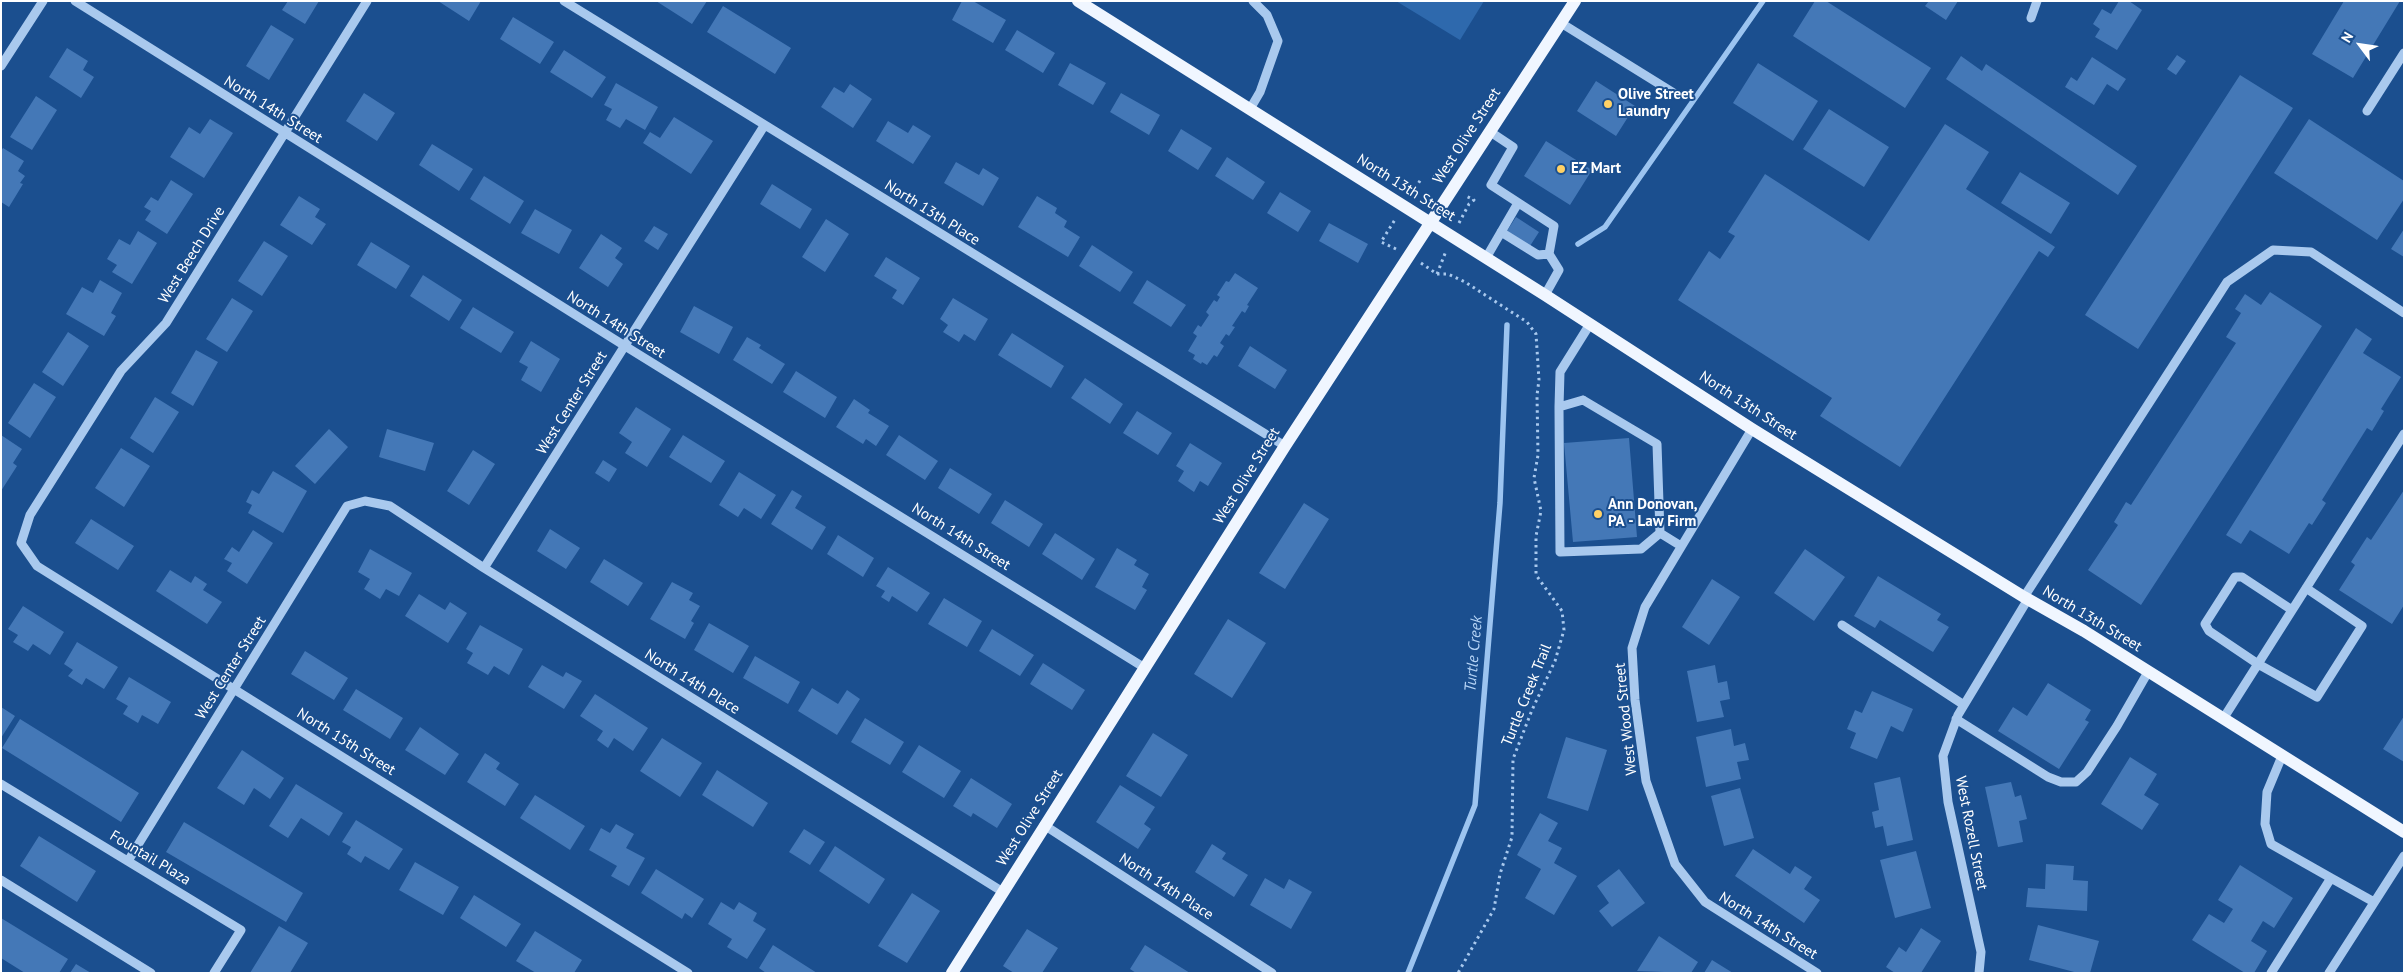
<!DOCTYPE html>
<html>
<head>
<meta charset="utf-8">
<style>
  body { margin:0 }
  #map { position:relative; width:2405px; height:974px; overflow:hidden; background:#1b4f8f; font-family:"PT Sans",sans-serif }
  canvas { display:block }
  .frame { position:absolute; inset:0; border:2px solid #fff; pointer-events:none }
  .north { position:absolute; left:2335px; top:20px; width:50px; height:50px; -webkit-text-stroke:4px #1b4f8f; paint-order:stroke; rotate:301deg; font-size:14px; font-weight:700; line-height:20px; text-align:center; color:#fff }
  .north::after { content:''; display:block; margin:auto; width:18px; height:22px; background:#fff; clip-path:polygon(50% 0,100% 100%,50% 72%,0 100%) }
</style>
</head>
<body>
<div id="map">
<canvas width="2405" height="974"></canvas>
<div class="frame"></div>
<div class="north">N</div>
</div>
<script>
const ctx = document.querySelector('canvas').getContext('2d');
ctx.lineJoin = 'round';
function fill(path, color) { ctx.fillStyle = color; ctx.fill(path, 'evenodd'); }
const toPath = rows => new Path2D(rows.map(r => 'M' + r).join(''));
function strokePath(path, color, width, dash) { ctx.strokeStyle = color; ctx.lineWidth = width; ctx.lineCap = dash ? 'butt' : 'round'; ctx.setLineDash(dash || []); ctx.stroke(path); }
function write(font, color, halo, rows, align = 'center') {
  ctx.font = font + ' "PT Sans",sans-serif'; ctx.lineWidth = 4; ctx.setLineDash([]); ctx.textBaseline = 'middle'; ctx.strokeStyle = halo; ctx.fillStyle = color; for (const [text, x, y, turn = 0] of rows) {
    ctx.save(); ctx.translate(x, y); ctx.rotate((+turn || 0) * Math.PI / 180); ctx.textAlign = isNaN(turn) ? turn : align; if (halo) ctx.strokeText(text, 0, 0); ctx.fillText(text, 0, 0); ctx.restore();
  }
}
fill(toPath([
  [1396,1,1484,1,1460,40]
]), '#2e69ad');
strokePath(toPath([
  [1578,244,1605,227,1763,1],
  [1408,973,1475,805,1500,503,1507,325]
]), '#9cc4f0', 5.5);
fill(toPath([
  [288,1,319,1,305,24,282,10],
  [438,1,481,1,469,21],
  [656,1,707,1,692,24],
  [962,1,973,1,1006,20,993,43,952,20],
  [1815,1,1826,1,1931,68,1905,108,1793,36],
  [1929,1,1958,1,1946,20,1925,6],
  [2119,1,2129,1,2142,10,2117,50,2095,37,2100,29,2093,24,2102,9,2111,14],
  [2344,1,2400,1,2353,78,2312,54],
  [723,6,791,48,775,74,707,32],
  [513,17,554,42,540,64,500,39],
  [271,25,294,39,269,80,246,66],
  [1017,30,1055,53,1043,73,1005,50],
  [67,48,88,61,83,70,94,77,81,98,49,77],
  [564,50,606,77,592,98,550,72],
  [2177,55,2186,61,2176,75,2167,69],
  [1961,56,1982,71,1986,64,2137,166,2118,195,1946,79],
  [2092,57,2126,79,2118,91,2107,84,2094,105,2065,87,2071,77,2077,81],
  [1070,63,1106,83,1093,105,1058,85],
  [1758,63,1818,101,1793,141,1733,103],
  [2240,75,2293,108,2138,349,2085,315],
  [1596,81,1635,106,1616,136,1577,111],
  [616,83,658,107,645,130,626,119,620,128,606,120,612,109,604,105],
  [850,84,872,99,853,128,821,107,834,87,844,93],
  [364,93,395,113,377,141,346,121],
  [1121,93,1160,115,1149,135,1110,112],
  [36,96,57,110,32,150,10,137],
  [1829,109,1889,147,1864,187,1803,149],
  [674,117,713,141,691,174,643,143,650,132,660,138],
  [210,119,233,133,204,178,170,157,189,127,200,134],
  [2309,119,2404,181,2404,199,2377,240,2274,173],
  [888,121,908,133,913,125,931,136,913,164,876,141],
  [1945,124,1989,152,1966,189,2055,247,2048,257,2039,251,1900,467,1820,416,1832,398,1678,300,1709,251,1720,259,1735,236,1728,232,1765,174,1869,241],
  [1181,129,1212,148,1198,170,1168,151],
  [1546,141,1592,170,1570,205,1524,176],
  [432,144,473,169,459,191,419,165],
  [3,148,24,161,18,171,25,176,20,183,23,184,9,207,1,202,1,151],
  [1227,157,1265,182,1253,200,1215,176],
  [956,162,979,175,983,168,999,178,983,206,944,183],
  [2020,172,2070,203,2051,234,2001,203],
  [484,176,524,201,510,224,470,199],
  [171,180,193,194,167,234,145,220,151,211,144,207,151,197,158,201],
  [772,184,812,209,800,229,760,204],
  [1280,192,1311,211,1298,232,1267,213],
  [299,196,320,209,315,217,326,224,312,245,280,225],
  [1037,196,1057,208,1055,213,1067,221,1064,227,1080,237,1068,257,1018,227],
  [535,209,572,230,559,254,521,233],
  [1516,217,1539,232,1530,246,1507,231],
  [826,219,849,234,825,272,802,257],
  [1329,223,1368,244,1358,263,1319,241],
  [654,226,668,234,658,250,644,241],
  [2404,229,2404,257,2391,249],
  [138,231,157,243,132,284,112,272,117,265,107,259,119,239,130,245],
  [601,234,622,248,615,258,623,264,608,287,579,268],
  [264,241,288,256,262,296,238,281],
  [371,242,410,266,396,289,357,265],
  [1092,245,1133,272,1120,292,1079,266],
  [886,257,920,278,903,305,892,298,897,290,874,276],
  [1235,273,1258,288,1247,305,1249,306,1245,313,1242,311,1232,326,1235,327,1229,336,1226,334,1220,343,1224,346,1217,357,1214,355,1207,365,1202,362,1201,364,1193,359,1195,355,1188,351,1197,336,1193,333,1198,325,1201,327,1209,315,1206,312,1214,300,1217,302,1220,297,1217,295,1226,281,1229,282],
  [423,275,462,300,449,321,410,296],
  [100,280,122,293,111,313,116,316,104,336,66,314,82,287,93,293],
  [1147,280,1186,305,1171,327,1133,303],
  [2270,292,2322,326,2141,605,2088,570,2118,525,2114,522,2126,502,2131,505,2236,343,2226,337,2241,313,2235,309,2245,294,2261,305],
  [232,298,253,311,227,352,206,339],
  [953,298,988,319,975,341,964,334,959,342,943,332,948,325,940,319],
  [694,306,733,327,719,354,680,332],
  [473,307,514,332,501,353,460,328],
  [2356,328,2372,339,2363,353,2401,377,2381,409,2384,411,2372,431,2367,428,2322,500,2326,503,2312,525,2309,523,2289,554,2250,530,2241,544,2226,535],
  [68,332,89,346,63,386,42,372],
  [1012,333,1064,366,1051,388,998,355],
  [747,337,761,345,759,348,785,364,772,384,733,360],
  [531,341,560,359,541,392,521,380,528,367,519,362],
  [1250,346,1287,370,1275,389,1238,366],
  [196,350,218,362,193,406,171,393],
  [796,371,837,397,825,418,783,392],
  [1085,378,1123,404,1110,424,1071,398],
  [34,383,56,397,30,438,8,423],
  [155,397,179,412,153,453,130,438],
  [854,399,870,410,868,413,889,426,876,446,866,439,863,444,836,427],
  [636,407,671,429,647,467,625,453,632,442,619,433],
  [1137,411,1172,433,1158,455,1123,433],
  [329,429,348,447,315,484,295,466],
  [387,429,434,443,425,471,379,457],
  [1,435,22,449,13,463,17,466,1,491],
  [683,435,725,461,711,483,669,457],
  [899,435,938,461,925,480,886,455],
  [1629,438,1637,537,1573,542,1564,443],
  [1190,443,1222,463,1208,486,1200,481,1194,492,1178,481,1184,471,1176,466],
  [121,448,150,466,124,507,95,488],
  [473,450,495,464,469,505,447,491],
  [603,460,617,469,609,482,595,473],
  [950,468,992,494,979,514,938,488],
  [273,471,307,491,283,533,248,513,252,505,246,502,252,490,259,494],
  [739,472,776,495,761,519,744,508,738,517,719,505],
  [792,490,802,496,795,508,826,527,812,550,771,524],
  [2404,490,2404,605,2392,624,2339,590,2355,565,2351,562,2367,537,2371,540],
  [1005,500,1043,524,1029,547,991,523],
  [1304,503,1329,519,1285,589,1259,573],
  [91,519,134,546,118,570,75,543],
  [550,529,580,548,566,569,537,551],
  [253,530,273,543,247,584,227,571,232,563,224,559,232,547,239,552],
  [1055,533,1095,559,1082,580,1042,554],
  [838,535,874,558,863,577,827,554],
  [1117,548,1137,560,1134,565,1149,574,1142,587,1147,590,1135,610,1095,587],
  [370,549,412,573,399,596,386,589,380,599,364,589,370,579,358,572],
  [1805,549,1845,577,1814,621,1774,593],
  [604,559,643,583,628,606,590,582],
  [888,567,930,593,917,612,892,596,889,602,881,597,885,591,876,586],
  [170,570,191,583,195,576,207,584,203,590,222,602,207,624,156,591],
  [1878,576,1941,614,1937,620,1949,627,1933,652,1880,620,1875,628,1854,616],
  [1712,579,1740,597,1709,645,1682,627],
  [672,582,693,593,689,600,700,606,691,621,694,623,685,639,650,619],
  [419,594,445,610,450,602,467,613,448,643,405,616],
  [944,598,982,621,967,647,928,624],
  [23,606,64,632,50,655,33,644,28,651,13,642,18,635,8,629],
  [1228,619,1266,643,1232,698,1194,674],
  [709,623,749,646,733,673,694,650],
  [480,625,523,649,509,675,494,666,488,675,467,663,473,653,466,649],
  [992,629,1034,655,1020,676,979,651],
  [77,642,118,667,104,689,86,678,82,685,68,676,73,670,64,664],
  [305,651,348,678,334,700,291,674],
  [755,656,800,682,788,704,743,678],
  [1043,663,1085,690,1072,710,1030,684],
  [542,665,563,677,566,672,582,681,564,709,528,687],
  [1715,665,1718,683,1727,681,1730,699,1720,701,1724,717,1697,722,1687,671],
  [129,677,171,702,158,724,142,715,138,723,123,714,128,706,116,699],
  [2048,683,2091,710,2085,720,2089,722,2059,769,1998,731,2013,707,2027,716],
  [812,688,838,704,847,690,860,699,837,735,798,711],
  [356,689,403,718,390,739,343,710],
  [1872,691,1913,709,1903,732,1891,726,1877,759,1850,748,1856,733,1847,729,1855,710,1862,713],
  [595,694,648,728,633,751,614,738,608,748,597,740,603,731,580,716],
  [1,707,15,716,1,738],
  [2404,716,2404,762,2383,749],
  [865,718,904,742,890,765,851,742],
  [20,719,139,793,121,822,2,748],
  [420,727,459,754,445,775,405,750],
  [1731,729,1734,746,1745,743,1749,760,1737,762,1741,779,1706,787,1696,737],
  [1153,733,1188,755,1161,797,1126,776],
  [1566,737,1607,750,1588,811,1547,798],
  [662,738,702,763,680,797,640,771],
  [919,745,961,771,944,798,902,772],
  [242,750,284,778,270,799,254,788,244,805,217,788],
  [485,753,500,763,496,769,519,784,505,806,467,782],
  [2130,757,2157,774,2144,795,2159,804,2142,830,2101,804],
  [717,770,768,803,753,827,702,795],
  [1900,777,1913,840,1887,846,1883,826,1875,828,1872,812,1879,810,1874,783],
  [971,778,1012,804,997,828,973,813,971,817,953,806],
  [2011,782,2015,797,2021,795,2027,819,2019,821,2023,842,1998,847,1985,787],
  [296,784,343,813,329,836,301,818,288,838,269,826],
  [1120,785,1155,807,1144,824,1151,829,1138,849,1096,822],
  [1740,788,1754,838,1724,846,1711,796],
  [535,795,585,826,570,850,520,818],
  [1540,813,1558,823,1548,841,1562,848,1554,863,1577,876,1554,915,1525,898,1541,869,1517,855],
  [356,820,403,849,389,870,365,856,361,863,347,854,351,847,342,842],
  [184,822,303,893,286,922,166,852],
  [616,824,634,834,626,848,645,858,629,886,611,876,617,866,589,850,601,828,610,833],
  [804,829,825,842,810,865,789,852],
  [39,836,96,871,77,902,20,866],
  [1212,844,1226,853,1222,859,1248,875,1234,897,1195,872],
  [835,846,885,879,869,904,819,871],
  [1753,849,1790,874,1795,866,1812,877,1804,889,1820,900,1804,923,1735,876],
  [1916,851,1931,908,1895,918,1880,860],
  [415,862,459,887,443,915,399,890],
  [2046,864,2074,866,2073,880,2088,881,2087,911,2026,907,2028,888,2045,889],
  [2240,865,2293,898,2274,928,2263,921,2251,941,2267,951,2254,973,2245,973,2192,940,2209,914,2224,923,2233,909,2218,900],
  [656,869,704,899,692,918,685,913,682,919,641,893],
  [1619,869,1645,903,1612,927,1599,911,1609,903,1597,886],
  [1265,878,1284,889,1289,879,1312,892,1291,929,1250,905],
  [912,893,940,911,907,963,878,946],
  [474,895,521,924,506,947,460,918],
  [721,902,734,910,739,902,757,913,753,921,766,929,747,959,727,947,732,939,708,924],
  [1,918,68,959,59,973,25,973,1,958],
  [2038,925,2099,941,2090,973,2078,973,2029,960],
  [279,926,308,943,290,973,250,973],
  [1921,928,1941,941,1921,973,1895,973,1886,967,1899,947,1906,952],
  [1027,929,1058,948,1042,973,1014,973,1003,966],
  [535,931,582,960,574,973,536,973,516,961],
  [1659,936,1698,962,1691,973,1637,971],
  [773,945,817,973,766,973,759,968],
  [1145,945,1190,973,1136,973,1130,969],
  [1712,960,1733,973,1704,973],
  [76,964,91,973,70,973]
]), '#4478b7');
strokePath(toPath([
  [1433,176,1441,181],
  [1412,194,1421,179],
  [1459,223,1469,204,1474,200,1466,196],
  [1396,249,1381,242,1396,218],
  [1421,263,1437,274],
  [1437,274,1448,274,1465,282,1527,322,1536,334,1539,380,1537,395,1538,455,1534,478,1541,511,1536,536,1536,575,1562,611,1564,630,1555,661,1532,710,1513,759,1512,837,1500,874,1494,909,1458,973],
  [1437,274,1446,251]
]), '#a9c9ee', 3, [2.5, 4]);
strokePath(toPath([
  [75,1,625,346,1145,668],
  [367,1,166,323,121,371,30,515,21,543,37,566,688,973],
  [564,1,1285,446],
  [2031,18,2037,1],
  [1561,23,1677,95],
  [1,66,43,1],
  [1250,109,1260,92,1278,41,1267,15,1253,1],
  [2367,111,2404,53],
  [1489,131,1513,147,1491,185,1554,226,1549,254,1559,270,1545,295],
  [1501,232,1538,255,1549,254],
  [1486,258,1518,203],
  [1583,400,1657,444,1660,533,1641,549,1560,552,1559,407,1583,400],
  [1559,407,1560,372,1590,324],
  [1752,429,1645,607,1632,648,1635,700,1646,781,1675,864,1705,902,1817,973],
  [1660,533,1681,546],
  [484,568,764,126],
  [2024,597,2227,282,2273,250,2311,252,2404,313],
  [2292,610,2242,577,2235,577,2205,624,2209,631,2258,664,2317,697,2362,626,2306,588],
  [1842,625,1964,705],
  [1956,719,2048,777,2061,782,2076,782,2087,772,2117,726,2148,672],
  [2223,719,2404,434],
  [2282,756,2267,792,2265,824,2271,844,2331,878],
  [1,784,241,930,214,973],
  [1044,825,1272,973],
  [128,861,347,506,365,501,390,506,484,568,1003,892],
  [1,880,151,973],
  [1979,973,1981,952,1948,802,1943,756,1958,715,2028,599],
  [2271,973,2331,878,2374,902],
  [2329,973,2404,856]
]), '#a9c9ee', 9);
strokePath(toPath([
  [1078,1,1545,295,1752,429,2024,597,2084,631,2404,832],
  [952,973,1285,446,1575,1]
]), '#f0f6ff', 12);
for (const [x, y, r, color] of [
  [1608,104,5,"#ffd166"],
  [1561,169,5,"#ffd166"],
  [1598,514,5,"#ffd166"]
]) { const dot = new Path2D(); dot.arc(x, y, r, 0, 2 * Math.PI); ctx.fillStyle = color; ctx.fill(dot); strokePath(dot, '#1b4f8f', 2); }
write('bold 15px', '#fff', '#1b4f8f', [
  ["Olive Street",1618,95],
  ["Laundry",1618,112],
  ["EZ Mart",1571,169],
  ["Ann Donovan,",1608,505],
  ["PA - Law Firm",1608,522]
], 'left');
write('15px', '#fff', '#1b4f8f', [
  ["North 14th Street",273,110,32],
  ["West Olive Street",1467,136,-57],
  ["North 13th Street",1406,188,32],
  ["North 13th Place",932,213,32],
  ["West Beech Drive",192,255,-58],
  ["North 14th Street",616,325,32],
  ["West Center Street",572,403,-58],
  ["North 13th Street",1748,406,33],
  ["West Olive Street",1247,476,-58],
  ["North 14th Street",961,537,32],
  ["North 13th Street",2092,619,31],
  ["West Center Street",231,668,-58],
  ["North 14th Place",692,682,32],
  ["Turtle Creek Trail",1527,695,-68],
  ["West Wood Street",1626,719,-96],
  ["North 15th Street",346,742,32],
  ["West Olive Street",1030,818,-58],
  ["West Rozell Street",1971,833,79],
  ["Fountail Plaza",150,858,31],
  ["North 14th Place",1166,887,33],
  ["North 14th Street",1768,926,32]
]);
write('italic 16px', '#b5d3f5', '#1b4f8f', [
  ["Turtle Creek",1474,654,-85]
]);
</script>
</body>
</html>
